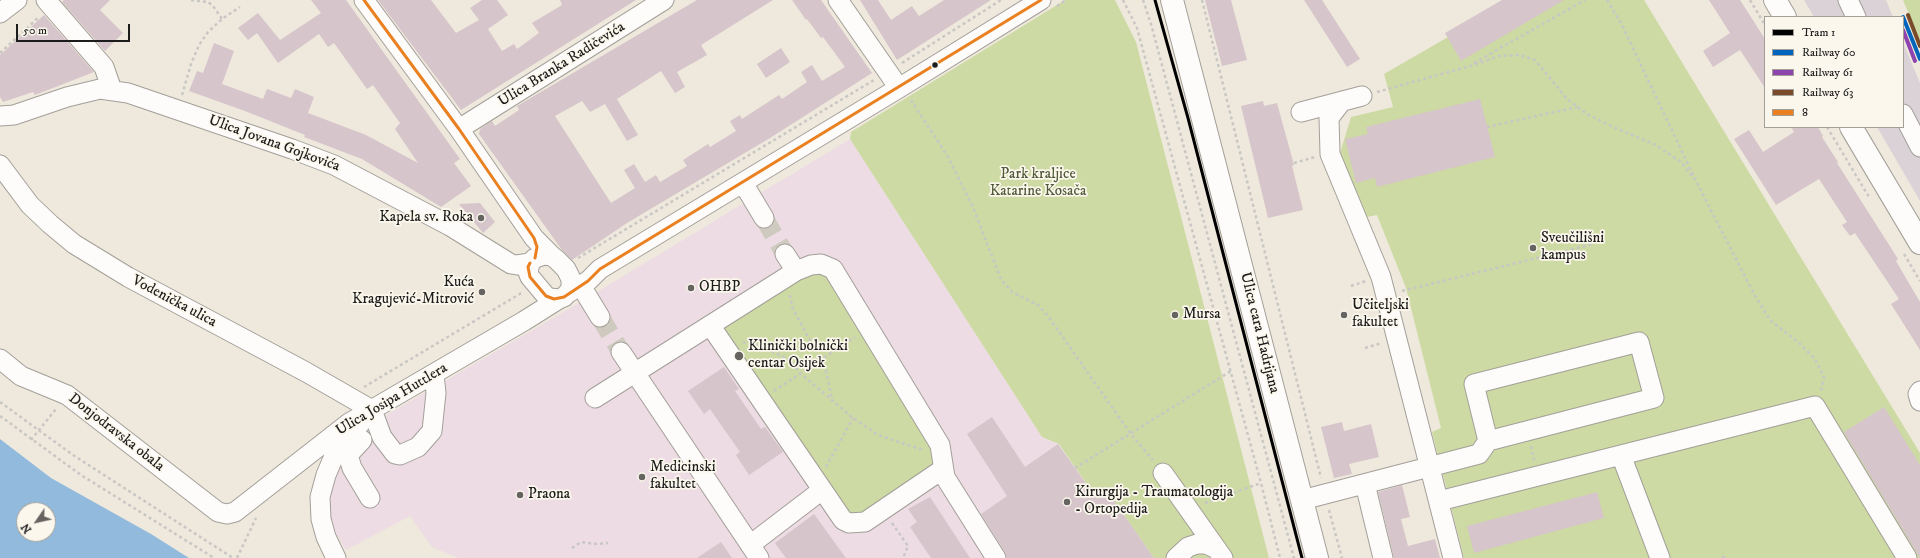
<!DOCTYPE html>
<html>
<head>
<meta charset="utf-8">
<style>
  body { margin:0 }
  #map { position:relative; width:1920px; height:558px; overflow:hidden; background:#efe9dd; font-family:"IM FELL DW Pica",serif }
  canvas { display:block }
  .legend { position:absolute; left:1764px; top:16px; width:140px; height:112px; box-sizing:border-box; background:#fbf7ec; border:1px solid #a29f99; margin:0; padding:5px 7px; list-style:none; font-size:12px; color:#1c1c1c }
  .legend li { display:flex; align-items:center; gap:8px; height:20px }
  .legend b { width:20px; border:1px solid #a29f99 }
  .north { position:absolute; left:16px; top:502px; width:40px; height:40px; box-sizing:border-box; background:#fbf7ec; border:1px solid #a29f99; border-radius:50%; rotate:236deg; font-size:11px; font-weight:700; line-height:16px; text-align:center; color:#1c1c1c }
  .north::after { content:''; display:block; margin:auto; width:14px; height:18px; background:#666460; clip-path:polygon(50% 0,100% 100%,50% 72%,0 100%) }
  .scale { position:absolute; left:16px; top:24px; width:114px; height:18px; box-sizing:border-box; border:2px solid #1c1c1c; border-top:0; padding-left:5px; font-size:12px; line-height:14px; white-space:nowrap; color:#1c1c1c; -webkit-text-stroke:3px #fbf7ec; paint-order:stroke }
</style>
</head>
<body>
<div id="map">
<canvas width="1920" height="558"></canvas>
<ul class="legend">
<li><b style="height:5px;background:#000"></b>Tram 1</li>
<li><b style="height:5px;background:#0065bd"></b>Railway 60</li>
<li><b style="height:5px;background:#8e44ad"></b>Railway 61</li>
<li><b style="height:5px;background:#7a4b2a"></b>Railway 63</li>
<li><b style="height:5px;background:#ea8020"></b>8</li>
</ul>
<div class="north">N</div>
<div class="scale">50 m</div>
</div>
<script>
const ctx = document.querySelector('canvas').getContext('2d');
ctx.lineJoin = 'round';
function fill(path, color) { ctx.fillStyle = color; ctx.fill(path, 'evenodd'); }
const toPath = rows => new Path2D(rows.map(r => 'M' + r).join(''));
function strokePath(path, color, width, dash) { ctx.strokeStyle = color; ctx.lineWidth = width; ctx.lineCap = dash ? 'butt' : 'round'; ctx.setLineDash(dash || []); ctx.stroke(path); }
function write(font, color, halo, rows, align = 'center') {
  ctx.font = font + ' "IM FELL DW Pica",serif'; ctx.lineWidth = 3.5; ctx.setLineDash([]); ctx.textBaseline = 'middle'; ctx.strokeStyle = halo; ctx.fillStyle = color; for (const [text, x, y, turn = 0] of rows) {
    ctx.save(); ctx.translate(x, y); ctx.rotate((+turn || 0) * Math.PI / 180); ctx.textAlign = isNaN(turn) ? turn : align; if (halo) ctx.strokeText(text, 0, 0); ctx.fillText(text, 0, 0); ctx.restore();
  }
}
fill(toPath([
  [850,139,1042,437,1058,444,1097,499,1108,492,1154,558,458,558,432,547,410,516,346,550,329,521,326,492,336,465,369,425,567,310]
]), '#eddce4');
fill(toPath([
  [1804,0,1886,0,1893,17,1814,17],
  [1903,42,1920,83,1920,201,1877,127,1903,127]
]), '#dbd2d8');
fill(toPath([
  [1065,0,1115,0,1136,42,1269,558,1154,558,1108,492,1097,499,1059,444,1042,437,850,139,851,132],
  [1512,0,1644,0,1920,453,1920,558,1464,558,1432,432,1441,428,1406,288,1377,215,1367,217,1340,153,1351,117,1393,107,1384,74],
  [1903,0,1920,0,1920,41],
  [809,267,824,273,935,455,933,468,859,518,847,510,720,326]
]), '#cddaa3');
fill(toPath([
  [0,439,51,478,151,534,189,558,0,558],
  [24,510,48,510,48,534,24,534]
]), '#92badc');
fill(toPath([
  [64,0,110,0,100,10,123,33,105,51,62,2],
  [311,0,346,0,460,159,454,163,471,186,441,207,362,159,304,137,305,135,245,111,189,91,197,71,203,73,214,43,234,51,222,84,263,99,267,89,291,98,295,89,314,97,308,113,366,135,418,163,395,129,400,123,373,85,367,89,334,43,328,47,319,34,278,63,257,33,248,40,238,28,258,13,280,40,321,13],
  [378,0,431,0,456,33,479,20,470,8,482,0,497,0,508,15,488,29,502,51,514,44,517,49,539,33,532,23,562,5,560,0,636,0,461,110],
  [697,0,773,0,701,45,707,55,677,72,685,87,675,93,661,71,617,99,638,135,627,141,605,104,590,112,582,101,555,116,611,203,635,188,624,170,634,164,645,182,656,175,660,182,687,166,683,160,708,144,710,147,736,131,730,121,740,115,742,119,779,95,782,99,807,82,801,72,812,65,822,81,845,67,823,37,821,38,807,19,806,20,792,0,821,0,872,73,770,138,627,223,572,260,562,250,479,134,480,129,492,121,495,126,519,110,517,106],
  [860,0,878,0,891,20,912,6,919,16,944,0,991,0,897,60],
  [1205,0,1231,0,1247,60,1222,66],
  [1304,0,1322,0,1360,59,1347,67],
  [1502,0,1564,0,1461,61,1445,33],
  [1709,0,1740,0,1765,39,1765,88,1740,50,1713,67,1703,51,1730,33],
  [44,15,94,72,35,95,33,92,3,102,0,97,0,55],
  [781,48,790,62,766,78,757,64],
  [1480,99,1495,157,1377,187,1375,178,1356,183,1345,139,1368,134,1366,127],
  [1263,101,1264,106,1277,103,1294,165,1292,166,1303,210,1268,218,1241,106],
  [1791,127,1818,127,1823,136,1822,137,1838,162,1837,163,1898,259,1896,261,1920,302,1920,350,1891,304,1899,299,1855,233,1850,236,1842,225,1847,222,1819,179,1776,205,1734,139,1749,130,1763,152,1794,132],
  [480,203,495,222,483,233,459,204],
  [724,367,739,389,735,391,761,429,765,427,783,452,749,475,736,455,740,452,710,409,704,414,688,391],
  [1884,407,1920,465,1920,558,1844,432],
  [992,417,1025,467,1058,444,1097,499,1108,492,1154,558,1007,558,1005,552,981,514,1007,496,967,434],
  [1342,422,1344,431,1371,424,1379,457,1349,464,1352,474,1334,478,1321,427],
  [1402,485,1410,517,1401,519,1408,546,1435,539,1440,558,1394,558,1378,492],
  [1597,492,1604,518,1474,553,1467,526],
  [930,497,970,558,931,558,910,527,917,522,908,509],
  [814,514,846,558,786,558,775,543],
  [721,542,732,558,697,558]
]), '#d6c5ca');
strokePath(toPath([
  [764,218,785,254],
  [600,317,621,352]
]), '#cfcac0', 19, [19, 10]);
const minor = toPath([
  [46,0,104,67,112,90],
  [364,0,459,129,534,238,552,256],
  [838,0,899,88],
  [1848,0,1856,17],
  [0,13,17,0],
  [1342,101,1329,118,1330,154,1381,277,1453,558],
  [1301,112,1362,96],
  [1903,114,1920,147],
  [0,116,14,115,67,97,100,89,128,93,292,149,334,165,450,226,511,264,517,265,530,263],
  [459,129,664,0],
  [0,165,30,205,50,224,74,244,128,277,306,372,372,410],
  [743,183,764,218],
  [785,254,796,271],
  [545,255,552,256,557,260,566,269,571,279,571,289,564,297,559,299,550,298,546,296,530,277,528,272,530,263,535,258,545,255],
  [581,286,600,317],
  [568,293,588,281,600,269,899,88,1041,0],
  [710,325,843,520,849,523,865,522,943,469],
  [621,352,759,558],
  [0,359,21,376,67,395,218,512,227,514,235,512,349,423,524,321,559,299],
  [1920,391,1918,394,1920,401],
  [595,398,796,271,811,265,821,264,833,269,940,445,945,477,996,558],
  [372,410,382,437,395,454,400,455,418,447,432,431,436,393,434,374],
  [362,440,348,455,352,468,370,498],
  [1621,455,1660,558],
  [1163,473,1223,558],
  [1365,484,1383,558],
  [1302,500,1479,454,1488,441,1654,398,1639,342,1474,384,1488,441],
  [1439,501,1815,406,1907,558],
  [750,545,822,490],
  [336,558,326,537,321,519,320,497,326,475,334,456,363,420],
  [1176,558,1188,547,1197,544,1206,544,1215,548]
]);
const major = toPath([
  [1172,0,1317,558],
  [1775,0,1785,17],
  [1851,127,1920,243]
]);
strokePath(minor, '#a39f99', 21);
strokePath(major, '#a39f99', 24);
strokePath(toPath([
  [191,0,208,2,213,6,222,19],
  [1123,0,1137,28,1261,483,1280,558],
  [1143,0,1151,24,1294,558],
  [1202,0,1321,478],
  [1607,0,1621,23,1696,181,1755,296,1771,321,1798,342,1815,359,1824,377,1821,391],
  [1750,0,1765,25],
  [1057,6,1066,0],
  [0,53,39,17],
  [902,63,1001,0],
  [1474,63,1585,0],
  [1377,92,1474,65,1499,56,1520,55,1535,60,1568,100,1587,114,1613,127,1656,145,1681,162,1692,176],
  [182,95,191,64,199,45,208,32,222,19,240,7],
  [911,100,948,157,972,205,1001,279,1012,292,1038,305,1048,316,1130,433,1153,460],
  [1487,127,1577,107],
  [1827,127,1869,197],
  [1294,163,1315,157],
  [1904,254,1920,281],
  [578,258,874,80],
  [1351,286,1366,281],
  [1402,291,1594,244],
  [790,295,792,307,826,370,832,400],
  [743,342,761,346,790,360,800,373,853,418,878,435,923,450],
  [1365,348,1382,343],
  [364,387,523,292],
  [774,391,855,337],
  [0,402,73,455,233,558],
  [0,416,81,475,214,558],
  [31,440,56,409],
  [1531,446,1534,460],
  [826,467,853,418],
  [1075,468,1231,371],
  [1205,503,1261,483],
  [1329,510,1342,558],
  [892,523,908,546,903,558],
  [572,548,581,542,597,544,608,543],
  [237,558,256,518],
  [1722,558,1725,556]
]), '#c8c7c4', 2.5, [3, 3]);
strokePath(minor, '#fdfcfa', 19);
strokePath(major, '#fdfcfa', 22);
strokePath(toPath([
  [364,0,459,129,534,238,537,247,535,258],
  [530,263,528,267,530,277,546,296,554,299,564,297,588,281,600,269,1041,0]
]), '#ea8020', 3);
strokePath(toPath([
  [1903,17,1920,59]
]), '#0065bd', 4);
strokePath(toPath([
  [1903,30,1915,61]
]), '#8e44ad', 4);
strokePath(toPath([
  [1908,15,1920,46]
]), '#7a4b2a', 4);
strokePath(toPath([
  [1155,0,1188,118,1302,558]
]), '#000', 3);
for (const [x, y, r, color] of [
  [935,65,3.5,"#1c1c1c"],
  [481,218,4,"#666460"],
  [1533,248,4,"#666460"],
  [691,288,4,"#666460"],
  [482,292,4,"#666460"],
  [1175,315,4,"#666460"],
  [1344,315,4,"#666460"],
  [739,356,5,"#666460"],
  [642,477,4,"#666460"],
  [520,495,4,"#666460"],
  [1067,502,4,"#666460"]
]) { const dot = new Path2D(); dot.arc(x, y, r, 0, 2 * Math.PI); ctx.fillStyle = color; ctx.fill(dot); strokePath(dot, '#fbf7ec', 1.5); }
write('15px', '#1c1c1c', '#fbf7ec', [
  ["Ulica Branka Radičevića",562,65,-32],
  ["Ulica Jovana Gojkovića",274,144,20],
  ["Vodenička ulica",174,302,28],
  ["Ulica cara Hadrijana",1259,333,76],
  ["Ulica Josipa Huttlera",392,400,-31],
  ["Donjodravska obala",116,433,38]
]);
write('15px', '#505a3a', '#fbf7ec', [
  ["Park kraljice",1038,175],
  ["Katarine Kosača",1038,192]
]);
write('15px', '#1c1c1c', '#fbf7ec', [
  ["Kapela sv. Roka",473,218,"right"],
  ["Sveučilišni",1541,239],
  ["kampus",1541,256],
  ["Kuća",474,283,"right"],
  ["Kragujević-Mitrović",474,300,"right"],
  ["OHBP",699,288],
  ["Učiteljski",1352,306],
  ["fakultet",1352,323],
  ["Mursa",1183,315],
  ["Klinički bolnički",748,347],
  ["centar Osijek",748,364],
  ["Medicinski",650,468],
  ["fakultet",650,485],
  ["Kirurgija - Traumatologija",1075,493],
  ["- Ortopedija",1075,510],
  ["Praona",528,495]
], 'left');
</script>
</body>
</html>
